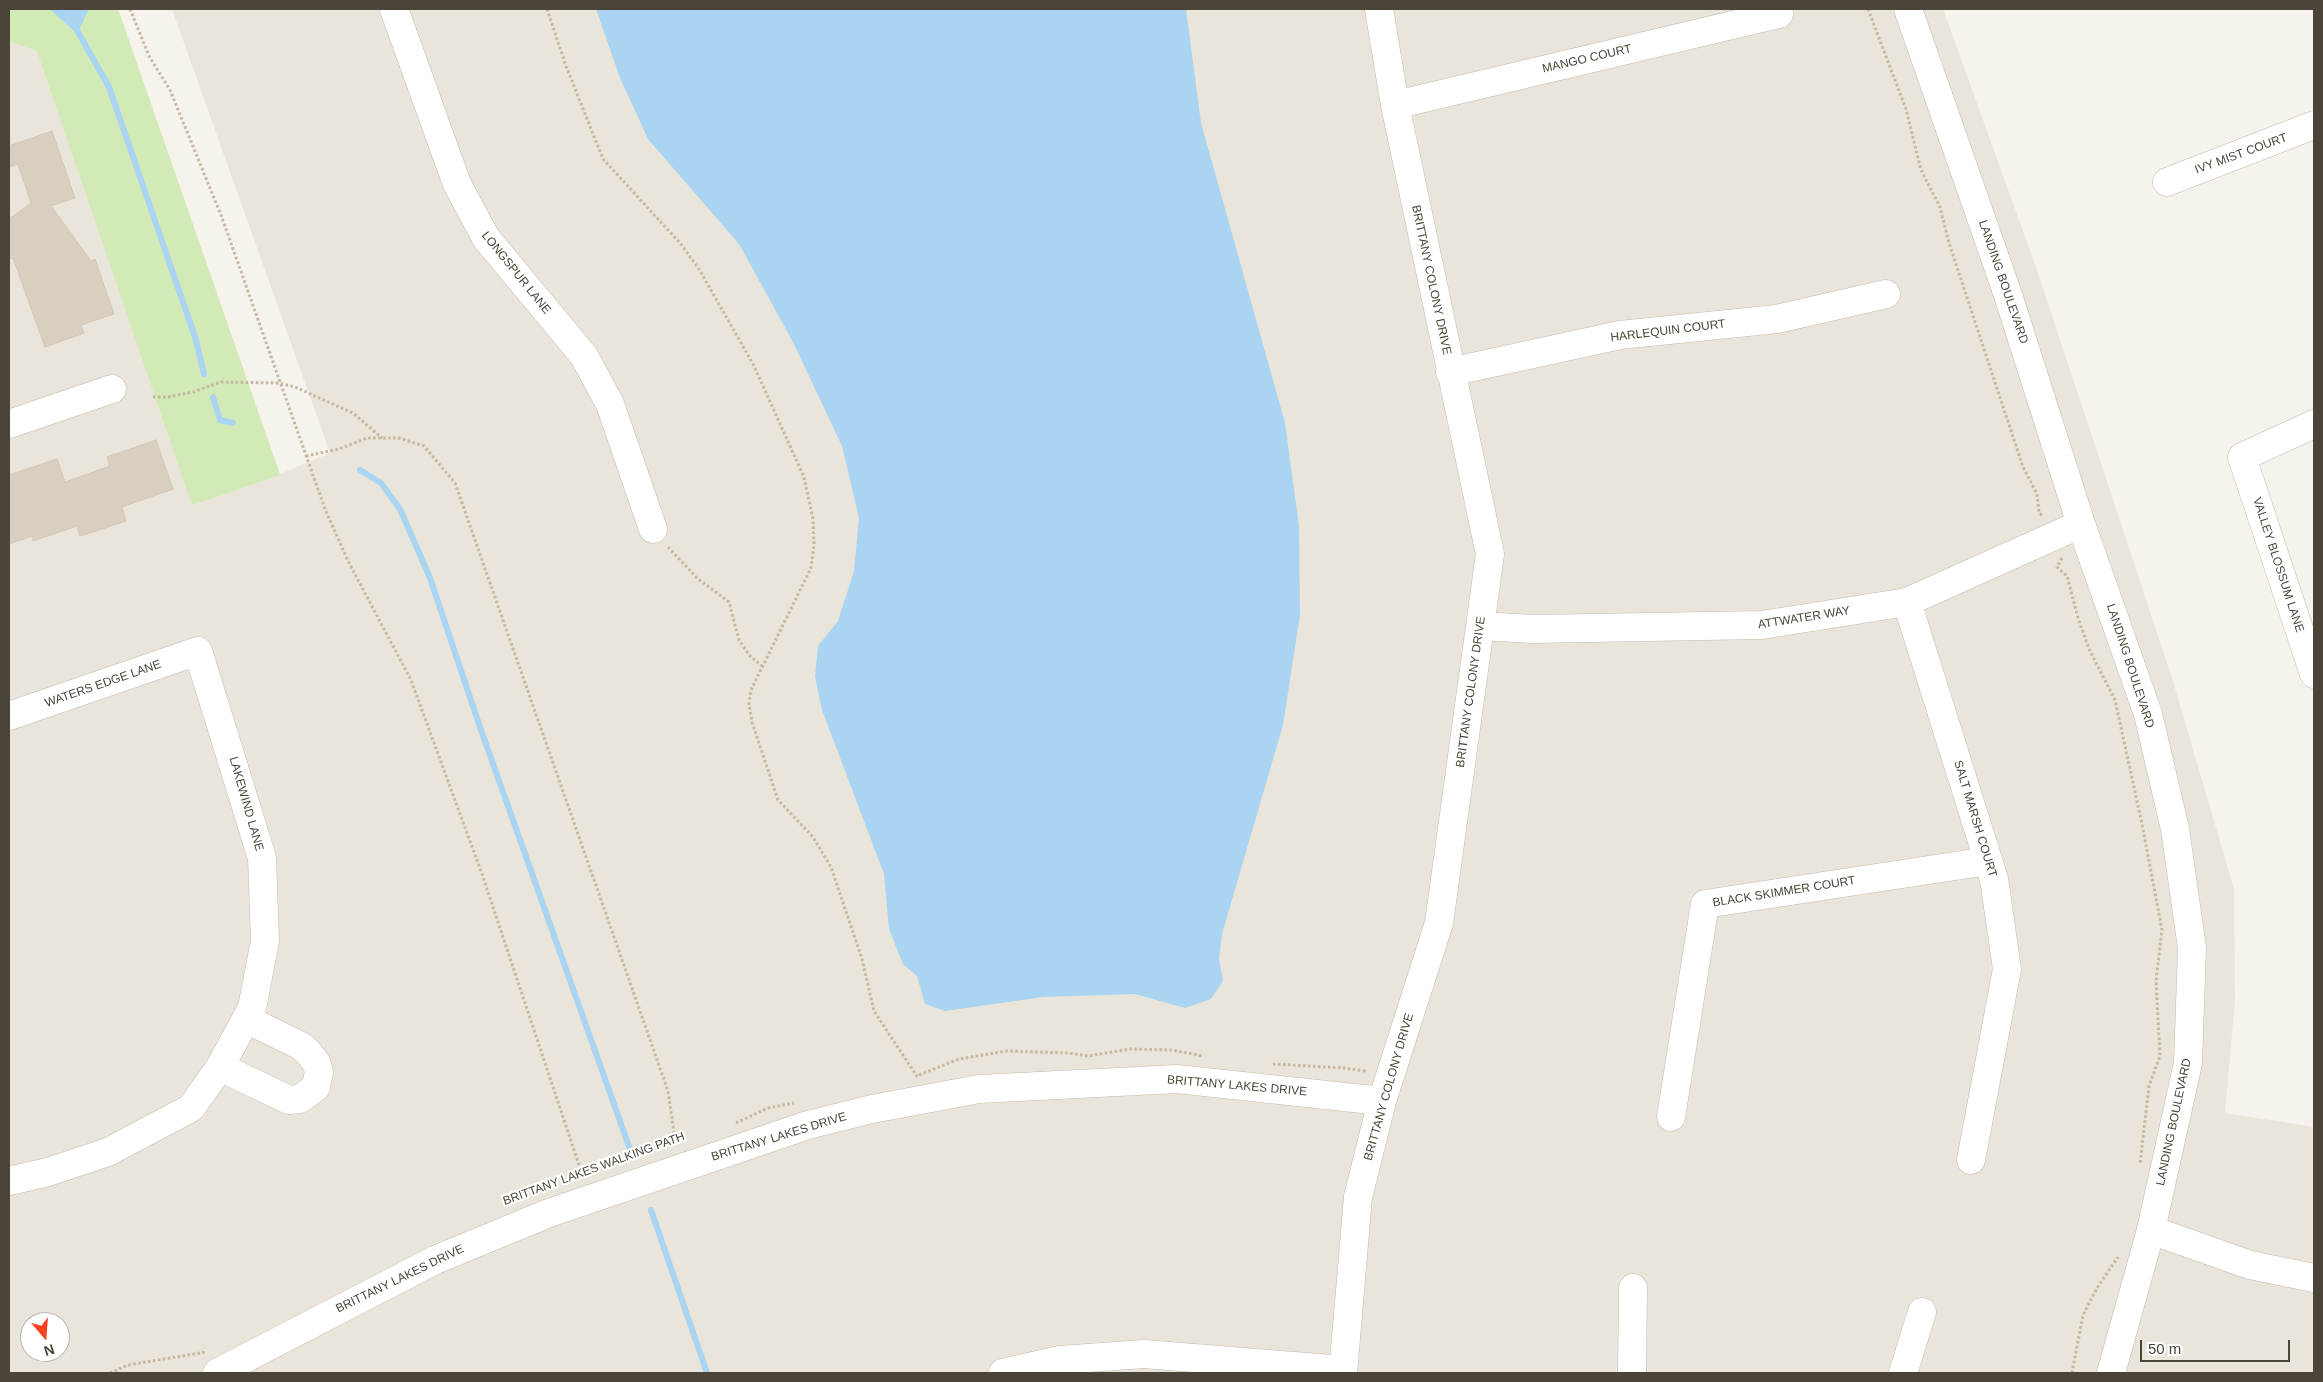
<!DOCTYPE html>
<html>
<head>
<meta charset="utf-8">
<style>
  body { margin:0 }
  #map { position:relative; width:2323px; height:1382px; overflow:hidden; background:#f6f3ec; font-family:Arial,sans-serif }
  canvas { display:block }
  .frame { position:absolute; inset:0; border:10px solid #4b4439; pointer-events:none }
  .north { position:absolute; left:20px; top:1312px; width:50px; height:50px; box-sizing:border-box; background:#fff; border:1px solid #b7b4b0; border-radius:50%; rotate:162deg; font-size:14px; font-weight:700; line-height:20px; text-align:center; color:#4b4439 }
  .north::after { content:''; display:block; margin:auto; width:18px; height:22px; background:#fc3f1d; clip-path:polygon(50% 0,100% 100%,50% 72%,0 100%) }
  .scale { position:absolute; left:2140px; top:1340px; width:150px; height:22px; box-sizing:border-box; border:2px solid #4b4439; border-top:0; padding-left:6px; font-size:15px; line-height:18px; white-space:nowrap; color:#4b4439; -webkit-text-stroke:4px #fff; paint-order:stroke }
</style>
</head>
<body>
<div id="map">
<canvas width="2323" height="1382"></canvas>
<div class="frame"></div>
<div class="north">N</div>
<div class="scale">50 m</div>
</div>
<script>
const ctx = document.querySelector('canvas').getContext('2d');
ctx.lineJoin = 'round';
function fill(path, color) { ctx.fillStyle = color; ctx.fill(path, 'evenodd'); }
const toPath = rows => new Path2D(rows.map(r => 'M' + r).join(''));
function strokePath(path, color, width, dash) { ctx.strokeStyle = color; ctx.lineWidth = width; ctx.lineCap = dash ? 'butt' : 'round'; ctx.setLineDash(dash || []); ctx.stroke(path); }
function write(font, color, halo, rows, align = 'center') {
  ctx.font = font + ' Arial,sans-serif'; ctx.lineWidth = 4.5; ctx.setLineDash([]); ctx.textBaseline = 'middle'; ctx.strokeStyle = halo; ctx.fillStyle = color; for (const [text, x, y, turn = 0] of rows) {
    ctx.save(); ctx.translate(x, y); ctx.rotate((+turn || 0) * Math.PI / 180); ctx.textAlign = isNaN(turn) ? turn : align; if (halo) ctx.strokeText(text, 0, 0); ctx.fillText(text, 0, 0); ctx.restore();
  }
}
fill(toPath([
  [9,9,118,9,280,474,330,453,172,9,1943,9,2036,267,2172,678,2234,889,2235,1000,2225,1113,2314,1127,2314,1373,9,1373],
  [30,1322,60,1322,60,1352,30,1352]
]), '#eae5da');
fill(toPath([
  [9,9,118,9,280,475,192,505,37,51,9,41]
]), '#d2eab5');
fill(toPath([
  [50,9,87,9,88,11,77,34],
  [596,9,1186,9,1201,123,1285,423,1299,526,1300,615,1283,725,1222,934,1219,959,1223,981,1211,999,1185,1008,1135,994,1043,997,945,1011,925,1004,917,976,903,964,889,929,884,874,822,710,815,677,818,646,838,621,854,571,859,518,842,446,793,342,739,244,648,139,620,78]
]), '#a9d4f2');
strokePath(toPath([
  [74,25,109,87,195,337,204,374],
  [213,397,220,420,233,423],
  [360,470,381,483,400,509,430,578,481,730,631,1152],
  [651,1210,707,1373]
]), '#a9d4f2', 6);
const building = toPath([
  [52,131,75,198,51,206,91,261,95,259,114,314,81,325,84,333,45,347,13,258,9,259,9,219,31,203,18,164,9,167,9,146,52,131],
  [156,440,173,489,122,507,126,521,99,530,80,536,77,526,33,541,32,536,9,544,9,475,57,459,65,482,110,466,107,457,156,440]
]);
fill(building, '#d8cfc1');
strokePath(building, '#d3c7b4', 1);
const minor = toPath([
  [394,9,457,184,486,238,584,356,610,404,653,529],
  [1908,9,2008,295,2081,524,2148,714,2175,829,2192,948,2188,1063,2151,1230,2111,1373],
  [1395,105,1779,14],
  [2167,182,2314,125],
  [1450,372,1620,335,1777,319,1886,294],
  [9,424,112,389],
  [2314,424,2242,457,2314,674],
  [1907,602,1994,879,2007,969,1971,1160],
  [1480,626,1533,629,1762,625,1907,602,2081,524],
  [9,716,198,651,262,858,265,941,252,1008,220,1067,191,1108,108,1152,48,1172,9,1181],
  [220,1067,289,1100,300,1099,316,1087,319,1072,317,1064,308,1052,301,1046,246,1019],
  [1671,1117,1705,904,1988,861],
  [2151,1230,2250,1265,2314,1278],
  [217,1373,435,1260,549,1213,808,1125,872,1109,979,1089,1177,1079,1382,1101],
  [1003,1373,1060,1360,1144,1354,1343,1370],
  [1343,1373,1358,1197,1382,1101,1439,923,1490,554,1395,105,1379,9],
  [1632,1373,1633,1288],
  [1903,1373,1922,1312]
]);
strokePath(minor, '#c2bbae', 29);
strokePath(toPath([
  [130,9,149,56,170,90,221,215,325,509,348,561,411,680,482,874,583,1177],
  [547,9,566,66,603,159,680,243,699,269,753,364,804,477,813,519,814,545,811,568,751,690,749,704,752,722,778,800,813,837,831,867,862,959,874,1011,918,1078],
  [1868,9,1906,109,1921,170,1940,207,1949,243,2023,467,2037,494,2039,513,2044,516],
  [153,397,168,397,193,392,221,382,279,383,295,387,353,413,382,438],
  [306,456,339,449,367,438,399,438,424,446,455,483,668,1091,676,1146],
  [668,547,697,578,729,602,739,640,749,655,762,666],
  [2062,558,2057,567,2067,576,2078,618,2089,649,2115,700,2142,824,2162,930,2156,981,2160,1056,2149,1086,2140,1164],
  [1273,1064,1344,1068,1365,1071,1365,1073],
  [919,1075,959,1059,1007,1051,1069,1053,1088,1056,1130,1049,1172,1050,1203,1056],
  [736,1123,768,1108,794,1103],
  [110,1373,128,1365,206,1352],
  [2072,1373,2083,1315,2097,1288,2118,1257]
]), '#c4b79f', 3, [2.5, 2.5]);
strokePath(minor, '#fff', 28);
write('12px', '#4b4439', '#fff', [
  ["MANGO COURT",1587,59,-13],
  ["IVY MIST COURT",2241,154,-20],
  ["LONGSPUR LANE",516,273,51],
  ["BRITTANY COLONY DRIVE",1431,280,78],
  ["LANDING BOULEVARD",2003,282,71],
  ["HARLEQUIN COURT",1668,331,-7],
  ["VALLEY BLOSSUM LANE",2278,565,72],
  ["ATTWATER WAY",1804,618,-9],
  ["LANDING BOULEVARD",2130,666,72],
  ["WATERS EDGE LANE",103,684,-19],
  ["BRITTANY COLONY DRIVE",1471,692,-82],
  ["LAKEWIND LANE",246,804,74],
  ["SALT MARSH COURT",1975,819,73],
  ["BLACK SKIMMER COURT",1784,892,-9],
  ["BRITTANY LAKES DRIVE",1237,1086,5],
  ["BRITTANY COLONY DRIVE",1389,1087,-74],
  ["LANDING BOULEVARD",2174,1122,-78],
  ["BRITTANY LAKES DRIVE",779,1137,-17],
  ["BRITTANY LAKES WALKING PATH",594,1169,-20],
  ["BRITTANY LAKES DRIVE",400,1279,-26]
]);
</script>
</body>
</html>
